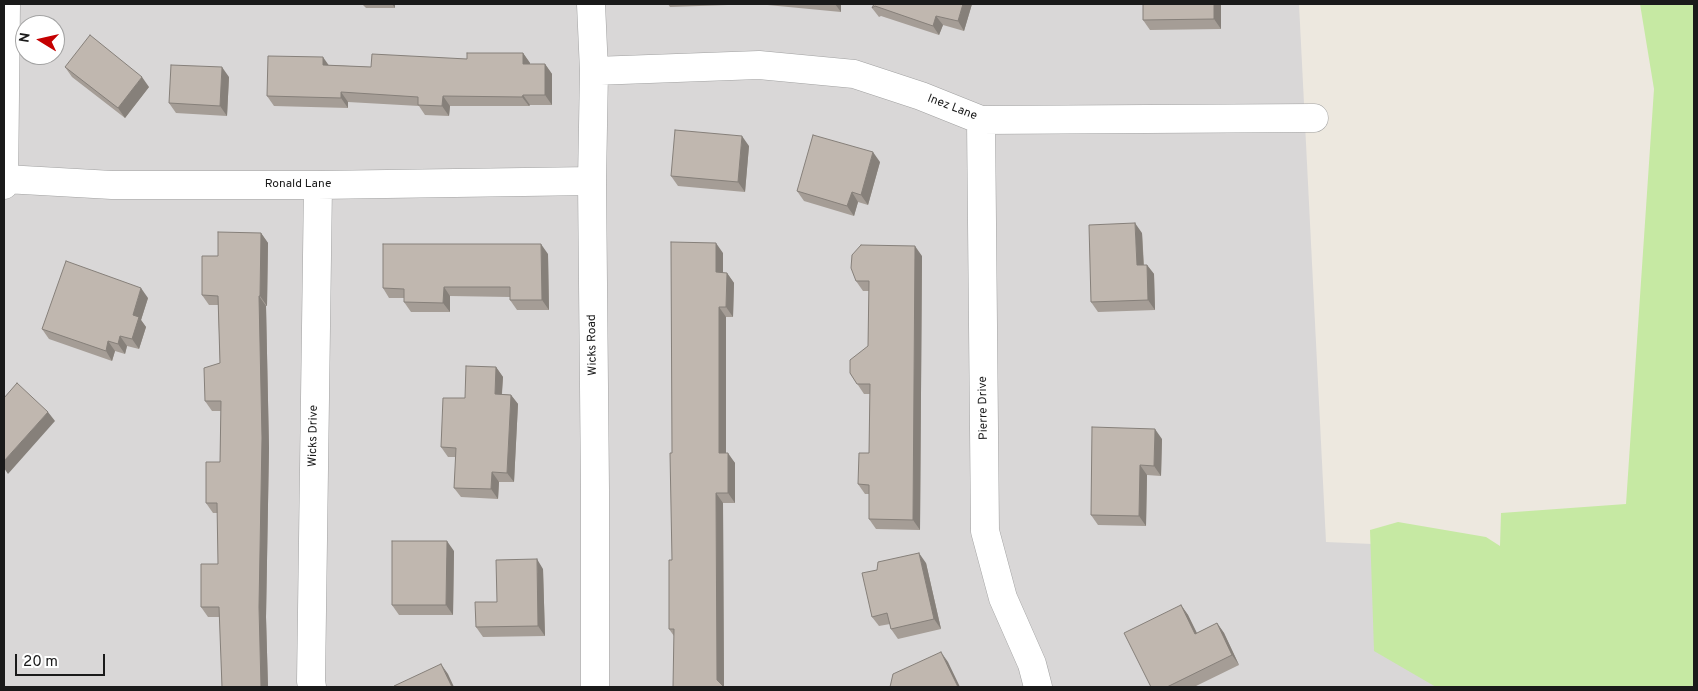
<!DOCTYPE html>
<html>
<head>
<meta charset="utf-8">
<style>
  body { margin:0 }
  #map { position:relative; width:1698px; height:691px; overflow:hidden; background:#ede8df; font-family:Overpass,sans-serif }
  canvas { display:block }
  .frame { position:absolute; inset:0; border:5px solid #1a1a1a; pointer-events:none }
  .north { position:absolute; left:15px; top:15px; width:50px; height:50px; box-sizing:border-box; background:#fff; border:1px solid #a3a3a3; border-radius:50%; rotate:279deg; font-size:14px; font-weight:700; line-height:20px; text-align:center; color:#1a1a1a }
  .north::after { content:''; display:block; margin:auto; width:18px; height:22px; background:#c50001; clip-path:polygon(50% 0,100% 100%,50% 72%,0 100%) }
  .scale { position:absolute; left:15px; top:654px; width:90px; height:22px; box-sizing:border-box; border:2px solid #1a1a1a; border-top:0; padding-left:6px; font-size:15px; line-height:18px; white-space:nowrap; color:#1a1a1a; -webkit-text-stroke:4px #fff; paint-order:stroke }
</style>
</head>
<body>
<div id="map">
<canvas width="1698" height="691"></canvas>
<div class="frame"></div>
<div class="north">N</div>
<div class="scale">20 m</div>
</div>
<script>
const ctx = document.querySelector('canvas').getContext('2d');
ctx.lineJoin = 'round';
function fill(path, color) { ctx.fillStyle = color; ctx.fill(path, 'evenodd'); }
const toPath = rows => new Path2D(rows.map(r => 'M' + r).join(''));
function strokePath(path, color, width, dash) { ctx.strokeStyle = color; ctx.lineWidth = width; ctx.lineCap = dash ? 'butt' : 'round'; ctx.setLineDash(dash || []); ctx.stroke(path); }
function write(font, color, halo, rows, align = 'center') {
  ctx.font = font + ' Overpass,sans-serif'; ctx.lineWidth = 4; ctx.setLineDash([]); ctx.textBaseline = 'middle'; ctx.strokeStyle = halo; ctx.fillStyle = color; for (const [text, x, y, turn = 0] of rows) {
    ctx.save(); ctx.translate(x, y); ctx.rotate((+turn || 0) * Math.PI / 180); ctx.textAlign = isNaN(turn) ? turn : align; if (halo) ctx.strokeText(text, 0, 0); ctx.fillText(text, 0, 0); ctx.restore();
  }
}
fill(toPath([
  [4,4,1299,4,1326,542,1464,548,1464,687,4,687],
  [25,25,55,25,55,55,25,55]
]), '#d9d7d7');
fill(toPath([
  [1640,4,1694,4,1694,687,1436,687,1374,651,1370,530,1398,522,1486,537,1500,546,1501,513,1626,504,1654,89]
]), '#c6e9a3');
const street = toPath([
  [591,4,594,71,592,181,595,490,595,687],
  [594,71,759,65,854,74,921,96,981,120,1314,118],
  [981,120,985,531,1003,598,1032,664,1038,687],
  [5,179,112,185,318,185,592,181],
  [4,185,6,4],
  [312,687,311,681,318,185]
]);
strokePath(street, '#a1a1a1', 29);
strokePath(street, '#fff', 28);
fill(toPath([
  [362,4,395,4,395,8,366,8],
  [668,4,757,4,670,7],
  [757,4,841,4,841,12],
  [874,4,972,4,964,31,943,25,939,35,881,16,879,17,872,8],
  [1221,4,1221,29,1150,30,1143,20],
  [523,53,530,63,530,64,545,64,552,74,552,105,530,105,529,106,450,106,449,116,425,115,419,106,348,102,348,108,274,106,267,96,329,65,371,67,467,59],
  [65,67,149,87,125,118,72,77],
  [229,77,227,116,176,113,169,103],
  [749,146,745,192,678,186,671,176],
  [880,162,868,205,858,202,854,216,804,201,797,191],
  [261,233,268,243,267,306,266,306,269,448,266,617,268,687,222,687,220,617,208,617,201,607,218,564,218,513,213,513,206,503,220,462,221,411,212,411,205,401,220,363,218,305,209,305,202,295,218,256],
  [1142,233,1144,265,1147,265,1154,274,1155,310,1098,312,1091,302],
  [723,253,723,273,727,273,734,283,733,317,726,317,726,453,735,463,735,503,723,503,724,687,674,636,669,629,672,560,672,453],
  [548,254,549,310,517,310,510,300,510,297,450,296,450,312,411,312,404,302,404,298,389,298,383,288],
  [922,256,920,530,876,529,869,519,869,494,865,494,858,484,869,453,870,394,864,394,850,373,868,346,869,291,863,291,856,281],
  [148,298,141,320,146,327,139,349,127,346,125,354,115,351,112,361,49,339,42,329],
  [496,367,503,377,502,394,511,395,518,404,514,482,499,482,498,499,461,497,454,488,456,457,448,457,441,447,465,398],
  [1162,439,1161,476,1147,475,1146,526,1098,525,1091,515],
  [454,551,453,615,399,615,392,605],
  [926,563,941,629,898,639,891,629,890,624,879,626,872,617],
  [543,569,545,636,483,637,476,627,497,602],
  [1181,605,1188,615,1197,633,1217,623,1224,633,1239,665,1194,687,1151,687]
]), '#a59d96');
fill(toPath([
  [392,4,395,4,395,8],
  [835,4,841,4,841,12],
  [963,4,972,4,964,31,958,21],
  [1214,4,1221,4,1221,29,1214,19],
  [936,16,943,25,939,35,933,26],
  [523,53,530,63,530,74,523,64],
  [323,57,330,67,323,65],
  [545,64,552,74,552,105,545,95],
  [222,67,229,77,227,116,220,106],
  [142,77,149,87,125,118,118,108],
  [341,92,348,102,348,108,341,98],
  [523,95,530,105,529,106,522,97],
  [443,96,450,106,449,116,442,106],
  [742,136,749,146,745,192,738,182],
  [873,152,880,162,868,205,861,195],
  [852,192,858,202,854,216,847,206],
  [1135,223,1142,233,1144,275,1137,265],
  [261,233,268,243,267,306,260,296],
  [716,243,723,253,723,282,716,272],
  [541,244,548,254,549,310,542,300],
  [915,246,922,256,920,530,913,520],
  [1147,265,1154,274,1155,310,1148,300],
  [727,273,734,283,733,317,726,307],
  [444,287,450,296,450,312,443,303],
  [141,288,148,298,141,320,146,327,139,349,132,339,133,315],
  [259,296,266,306,269,448,266,617,268,687,261,687,259,607],
  [719,307,726,317,726,463,719,453],
  [120,336,127,346,125,354,118,344],
  [108,341,115,351,112,361,106,351],
  [496,367,503,377,501,404,495,394],
  [511,395,518,404,514,482,507,473],
  [48,412,55,421,8,474,4,468,4,461],
  [1155,429,1162,439,1161,476,1154,466],
  [728,453,735,463,735,503,728,493],
  [1140,465,1147,475,1146,526,1139,516],
  [492,472,499,482,498,499,491,489],
  [716,493,723,503,724,687,717,680],
  [447,541,454,551,453,615,446,605],
  [919,553,926,563,941,629,934,619],
  [537,559,543,569,545,636,538,626],
  [1181,605,1188,615,1202,644,1195,634],
  [1217,623,1224,633,1239,665,1232,655],
  [941,652,948,662,960,687,958,687],
  [441,664,448,674,454,687,452,687]
]), '#86807a');
const building = toPath([
  [874,4,963,4,958,21,936,16,933,26,875,6,872,8,874,4],
  [1143,4,1214,4,1214,19,1143,20,1143,4],
  [90,35,142,77,118,108,65,67,90,35],
  [467,53,523,53,523,64,545,64,545,95,523,95,522,97,443,96,442,106,418,105,418,97,341,92,341,98,267,96,268,56,323,57,323,65,371,67,372,54,467,59,467,53],
  [171,65,222,67,220,106,169,103,171,65],
  [675,130,742,136,738,182,671,176,675,130],
  [813,135,873,152,861,195,852,192,847,206,797,191,813,135],
  [1135,223,1137,265,1147,265,1148,300,1091,302,1089,225,1135,223],
  [218,232,261,233,260,296,259,296,262,438,259,607,261,687,222,687,219,607,201,607,201,564,218,564,217,503,206,503,206,462,220,462,221,401,205,401,204,368,220,363,218,296,202,295,202,256,218,256,218,232],
  [671,242,716,243,716,272,727,273,726,307,719,307,719,453,728,453,728,493,716,493,717,680,724,687,673,687,674,629,669,629,669,560,672,560,670,453,672,453,671,242],
  [383,244,541,244,542,300,510,300,510,287,444,287,443,303,404,302,404,289,383,288,383,244],
  [861,245,915,246,913,520,869,519,869,485,858,484,859,453,869,453,870,384,857,384,850,373,850,360,868,346,869,281,856,281,851,268,852,255,861,245],
  [66,261,141,288,133,315,139,317,132,339,120,336,118,344,108,341,106,351,42,329,66,261],
  [466,366,496,367,495,394,511,395,507,473,492,472,491,489,454,488,456,448,441,447,443,398,465,398,466,366],
  [17,383,48,412,4,461,4,398,17,383],
  [1092,427,1155,429,1154,466,1140,465,1139,516,1091,515,1092,427],
  [392,541,447,541,446,605,392,605,392,541],
  [919,553,934,619,891,629,887,613,872,617,862,573,877,570,878,562,919,553],
  [537,559,538,626,476,627,475,602,497,602,496,560,537,559],
  [1181,605,1195,634,1217,623,1232,655,1167,687,1151,687,1124,633,1181,605],
  [941,652,958,687,890,687,893,674,941,652],
  [441,664,452,687,395,687,394,686,441,664]
]);
fill(building, '#c0b7af');
strokePath(building, '#86807a', 1);
write('12px', '#1a1a1a', '#fff', [
  ["Inez Lane",952,108,21],
  ["Ronald Lane",298,185],
  ["Wicks Road",593,345,-91],
  ["Pierre Drive",984,408,-91],
  ["Wicks Drive",314,436,-89]
]);
</script>
</body>
</html>
